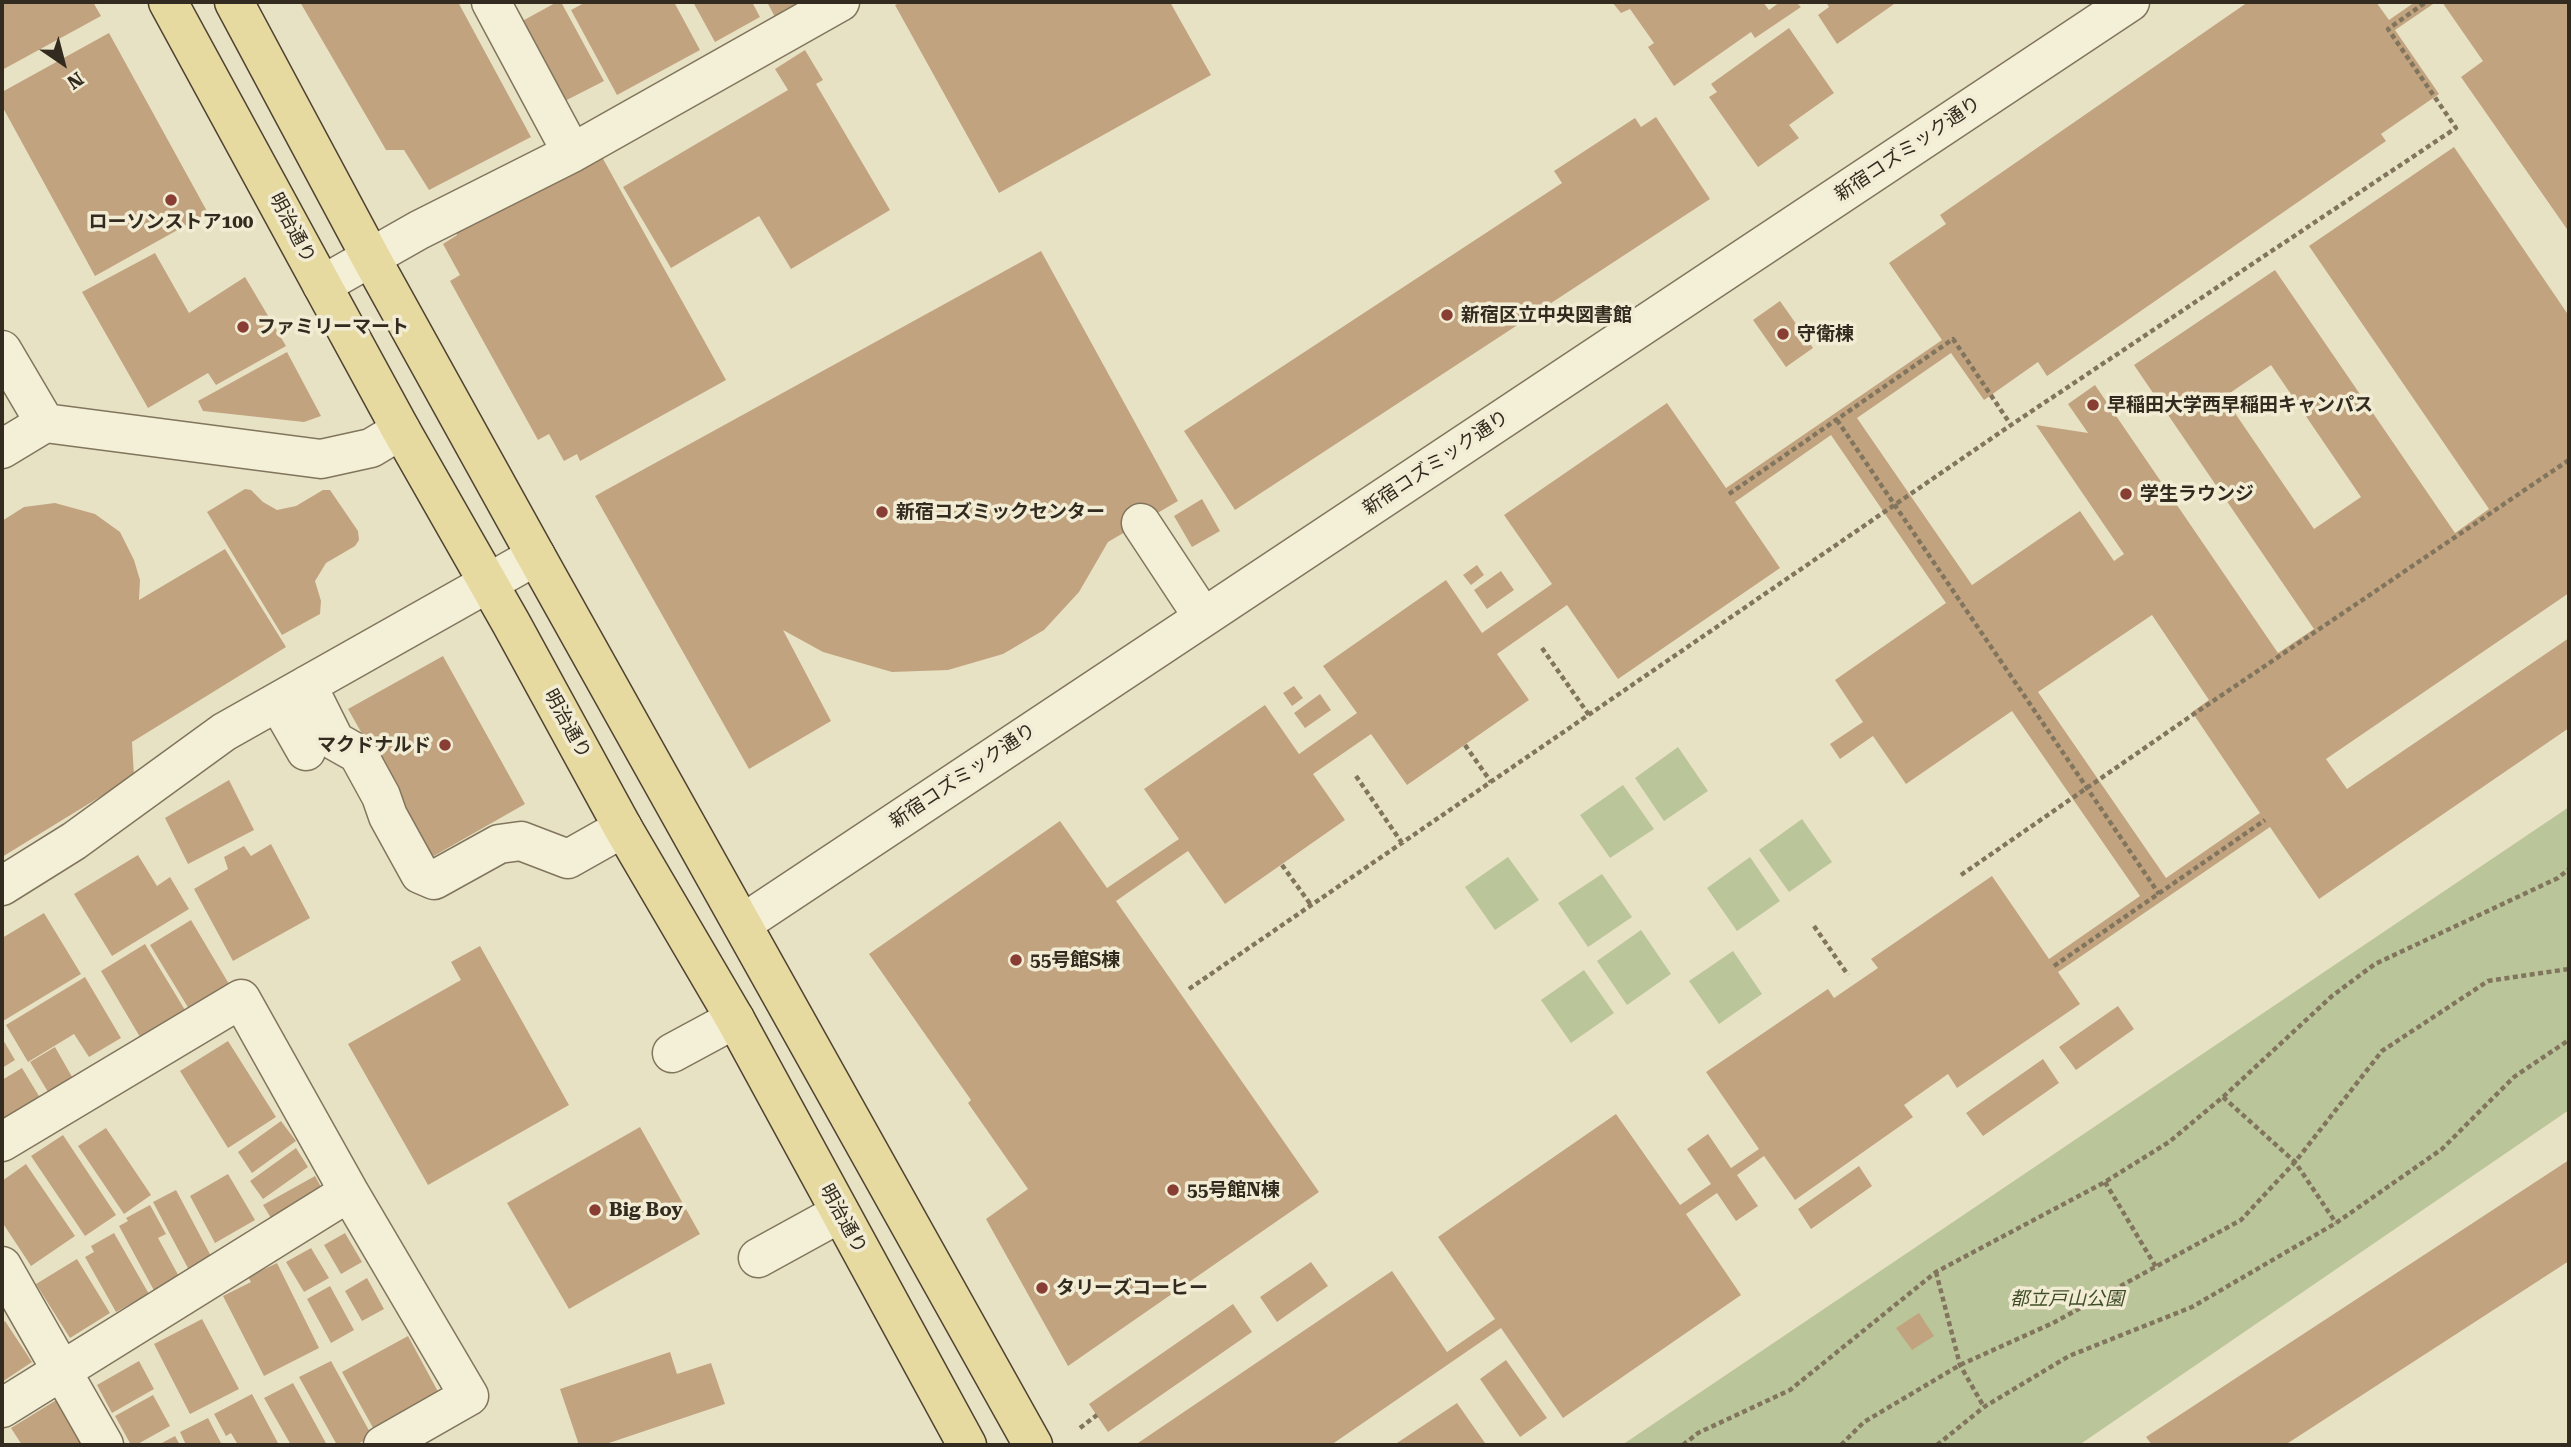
<!DOCTYPE html>
<html>
<head>
<meta charset="utf-8">
<style>
  body { margin:0 }
  #map { position:relative; width:2571px; height:1447px; overflow:hidden; background:#e8e2c5; font-family:"Roboto Serif",serif }
  canvas { display:block }
  .frame { position:absolute; inset:0; border:4px solid #332b1f; pointer-events:none }
  .north { position:absolute; left:28px; top:28px; width:70px; height:70px; -webkit-text-stroke:5px #f1ecd3; paint-order:stroke; rotate:145deg; font-size:19px; font-weight:700; line-height:28px; text-align:center; color:#332b1f }
  .north::after { content:''; display:block; margin:auto; width:24px; height:32px; background:#332b1f; clip-path:polygon(50% 0,100% 100%,50% 72%,0 100%) }
</style>
</head>
<body>
<div id="map">
<canvas width="2571" height="1447"></canvas>
<div class="frame"></div>
<div class="north">N</div>
</div>
<script>
const ctx = document.querySelector('canvas').getContext('2d');
ctx.lineJoin = 'round';
function fill(path, color) { ctx.fillStyle = color; ctx.fill(path, 'evenodd'); }
const toPath = rows => new Path2D(rows.map(r => 'M' + r).join(''));
function strokePath(path, color, width, dash) { ctx.strokeStyle = color; ctx.lineWidth = width; ctx.lineCap = dash ? 'butt' : 'round'; ctx.setLineDash(dash || []); ctx.stroke(path); }
function write(font, color, halo, rows, align = 'center') {
  ctx.font = font + ' "Roboto Serif","Noto Sans JP",serif'; ctx.lineWidth = 7; ctx.setLineDash([]); ctx.textBaseline = 'middle'; ctx.strokeStyle = halo; ctx.fillStyle = color; for (const [text, x, y, turn = 0] of rows) {
    ctx.save(); ctx.translate(x, y); ctx.rotate((+turn || 0) * Math.PI / 180); ctx.textAlign = isNaN(turn) ? turn : align; if (halo) ctx.strokeText(text, 0, 0); ctx.fillText(text, 0, 0); ctx.restore();
  }
}
fill(toPath([
  [1678,747,1708,791,1664,821,1635,778],
  [1623,785,1654,829,1610,858,1580,815],
  [2569,807,2569,1110,2079,1445,1622,1445],
  [1802,819,1832,862,1789,892,1759,850],
  [1508,857,1539,900,1495,930,1465,887],
  [1750,857,1780,901,1737,931,1707,888],
  [1602,874,1632,917,1588,947,1558,903],
  [1641,930,1671,974,1627,1005,1597,961],
  [1733,951,1762,994,1719,1024,1689,981],
  [1584,970,1614,1013,1571,1043,1541,1000]
]), '#bbc59a');
fill(toPath([
  [2,2,93,2,101,16,2,70],
  [300,2,458,2,531,137,429,190,404,150,386,150],
  [557,2,561,2,604,81,559,104,515,25],
  [586,2,674,2,700,50,617,95,571,10],
  [693,2,752,2,760,17,715,42],
  [767,2,802,2,775,17],
  [901,2,1170,2,1211,75,999,193,895,5],
  [1612,2,1763,2,1769,10,1780,2,1796,2,1801,7,1755,38,1751,32,1674,86,1648,47,1654,43,1630,9,1621,13],
  [1826,2,1897,2,1837,44,1818,15,1829,7],
  [2248,2,2376,2,2389,20,2415,2,2436,2,2395,30,2439,94,2381,134,2386,141,2047,376,2038,362,1984,400,1951,353,1857,418,1972,585,2080,511,2114,561,2124,554,2036,425,2088,433,2068,404,2095,385,2278,653,2314,629,2134,365,2275,270,2455,533,2489,509,2309,246,2454,147,2569,316,2569,593,2326,759,2347,789,2569,638,2569,728,2319,899,2270,827,2058,972,2080,1004,1957,1088,1948,1074,1904,1105,1913,1117,1795,1200,1764,1156,1737,1175,1758,1206,1736,1221,1717,1193,1686,1214,1741,1295,1563,1418,1501,1328,1331,1445,1139,1445,1138,1443,1392,1271,1447,1352,1495,1319,1438,1237,1616,1114,1680,1205,1711,1184,1687,1149,1708,1134,1731,1168,1759,1149,1706,1072,1828,989,1834,998,1878,968,1871,959,1992,876,2049,959,2140,896,2012,711,1906,784,1873,736,1840,759,1830,744,1863,722,1835,680,1946,603,1831,435,1735,502,1780,568,1618,679,1567,605,1497,654,1529,700,1407,785,1371,734,1313,774,1345,820,1225,904,1188,851,1116,901,1319,1192,1068,1366,986,1219,1028,1189,968,1103,971,1100,869,954,1060,821,1107,888,1179,839,1144,789,1265,705,1299,754,1357,713,1323,666,1446,580,1482,633,1552,584,1504,515,1667,403,1726,488,1942,340,1889,263,1946,224,1940,215],
  [2271,365,2361,497,2314,529,2224,397],
  [2152,615,2209,700,2192,712,2260,813,2166,878,2038,692],
  [2442,2,2569,2,2569,232,2461,77,2483,61],
  [1789,28,1834,93,1789,125,1799,138,1758,167,1709,97,1717,92,1711,84],
  [109,33,208,213,95,276,2,106,2,92],
  [805,50,823,80,816,84,890,210,791,269,759,216,671,268,623,187,788,90,775,69],
  [1656,117,1710,199,1235,510,1184,431,1562,183,1554,171,1635,118,1641,127],
  [597,148,726,380,580,461,577,454,564,461,549,434,538,440,450,281,460,275,443,244,457,235,454,228],
  [1041,251,1178,501,1108,542,1079,592,1044,630,1003,654,948,670,892,672,823,652,783,630,831,721,749,769,595,496],
  [155,253,189,313,245,277,286,346,216,385,208,373,148,408,82,292],
  [1780,301,1813,348,1786,367,1753,320],
  [287,352,321,416,304,422,203,411,198,401],
  [245,489,251,490,263,502,277,510,296,506,323,490,330,490,358,531,359,540,355,546,326,563,315,581,321,601,320,614,282,635,207,512],
  [1202,499,1220,531,1192,547,1174,516],
  [55,503,95,514,120,532,134,560,140,580,139,600,225,549,286,647,132,742,134,776,2,857,2,521,24,507],
  [1477,565,1484,575,1471,585,1463,575],
  [1501,571,1514,590,1487,609,1474,590],
  [443,656,525,804,432,857,348,709],
  [1294,686,1303,698,1292,706,1283,693],
  [1320,694,1331,710,1305,728,1294,713],
  [229,780,254,830,188,864,165,818],
  [271,844,310,918,233,961,194,889,228,869,224,857,244,846,251,856],
  [138,855,157,886,170,877,189,909,112,956,74,894],
  [44,913,81,974,3,1021,2,938],
  [191,920,229,984,189,1009,150,945],
  [145,944,185,1010,140,1037,101,971],
  [480,946,569,1105,428,1185,348,1044,461,980,451,962],
  [85,977,121,1038,89,1057,74,1034,28,1062,6,1025],
  [2118,1006,2134,1029,2076,1070,2059,1047],
  [2,1038,15,1060,2,1068],
  [228,1041,276,1117,228,1148,180,1071],
  [55,1047,75,1082,51,1097,30,1062],
  [2043,1059,2059,1083,1983,1136,1966,1113],
  [22,1068,42,1101,7,1122,2,1115,2,1080],
  [281,1121,296,1141,252,1173,238,1152],
  [640,1127,700,1234,569,1309,507,1203],
  [106,1128,151,1195,124,1214,78,1146],
  [63,1135,116,1215,85,1236,31,1156],
  [296,1148,308,1167,263,1199,250,1181],
  [2569,1160,2569,1261,2285,1445,2152,1445,2146,1437],
  [26,1164,75,1236,31,1266,2,1222,2,1181],
  [1859,1166,1872,1186,1811,1229,1798,1209],
  [228,1174,255,1220,215,1243,190,1196],
  [315,1176,325,1194,274,1223,263,1205],
  [176,1190,212,1258,189,1270,153,1202],
  [150,1205,166,1234,158,1238,182,1282,157,1296,119,1226,128,1221,126,1218],
  [114,1233,149,1294,116,1312,85,1257,94,1252,91,1246],
  [345,1233,362,1262,341,1274,324,1245],
  [311,1248,329,1278,304,1292,286,1262],
  [77,1259,110,1313,70,1338,36,1284],
  [1311,1262,1328,1286,1277,1322,1260,1297],
  [277,1263,319,1348,264,1376,223,1296,251,1282,248,1277],
  [367,1278,384,1309,362,1321,345,1291],
  [330,1286,354,1330,331,1343,307,1299],
  [1233,1304,1252,1332,1108,1432,1089,1404],
  [1919,1313,1934,1336,1912,1350,1896,1328],
  [202,1319,239,1389,190,1414,154,1344],
  [5,1321,32,1362,2,1382,2,1324],
  [408,1336,442,1399,377,1435,342,1372],
  [670,1352,677,1374,711,1363,725,1404,603,1445,579,1445,560,1389],
  [1506,1360,1547,1418,1520,1437,1480,1379],
  [139,1361,154,1389,112,1413,97,1385],
  [331,1361,372,1436,356,1445,337,1445,299,1377],
  [293,1383,327,1445,291,1445,264,1398],
  [252,1394,279,1445,238,1445,231,1433,226,1436,214,1414],
  [153,1395,170,1426,136,1445,131,1445,115,1416],
  [58,1399,84,1443,79,1445,22,1445,11,1428],
  [1457,1403,1485,1443,1482,1445,1394,1445],
  [208,1418,222,1445,186,1445,180,1432],
  [175,1436,180,1445,158,1445]
]), '#c2a37f');
const minor = toPath([
  [491,2,572,153],
  [322,285,419,230,572,153,840,2],
  [2,350,45,423],
  [2,449,45,423,321,459,371,448,401,430],
  [1141,523,1203,617],
  [307,685,335,741,358,754,381,796,388,816,420,874,434,880,499,844,521,841,568,859,623,828],
  [278,702,306,751],
  [2,886,74,841,224,732,536,556],
  [742,924,2130,2],
  [672,1053,735,1019],
  [2,1142,241,999,349,1192,469,1396,383,1445],
  [758,1258,840,1213],
  [2,1266,104,1445],
  [2,1408,349,1192]
]);
const major = toPath([
  [168,2,401,430,511,623,623,828,735,1019,967,1445],
  [234,2,371,258,536,556,1033,1445]
]);
strokePath(minor, '#81755d', 41);
strokePath(major, '#4f4331', 41);
strokePath(toPath([
  [1837,420,2159,894],
  [1729,494,1953,339,2011,425],
  [1542,648,1589,715],
  [1465,745,1491,782],
  [1356,776,1402,843],
  [1282,865,1311,905],
  [1961,875,2188,718,2569,460],
  [1814,926,1848,975],
  [2054,966,2265,820],
  [1189,989,2011,425,2456,128,2388,29,2426,2],
  [2223,1097,2295,1162,2336,1223],
  [2105,1182,2156,1267],
  [1936,1272,1960,1365,1984,1407],
  [1080,1428,1097,1415],
  [1683,1445,1698,1433,1790,1390,1936,1272,2105,1182,2169,1142,2223,1097,2332,996,2375,964,2558,878,2569,869],
  [1841,1445,1864,1422,1960,1365,2053,1323,2241,1220,2295,1162,2382,1051,2488,981,2569,969],
  [1937,1445,1984,1407,2069,1356,2192,1307,2336,1223,2442,1149,2514,1077,2569,1040]
]), '#81755d', 4.5, [5, 3.5]);
strokePath(minor, '#f4efd7', 38);
strokePath(major, '#e7daa1', 38);
for (const [x, y, r, color] of [
  [171,200,7,"#893e34"],
  [1447,315,7,"#893e34"],
  [243,327,7,"#893e34"],
  [1783,334,7,"#893e34"],
  [2093,405,7,"#893e34"],
  [2126,494,7,"#893e34"],
  [882,512,7,"#893e34"],
  [445,745,7,"#893e34"],
  [1016,960,7,"#893e34"],
  [1173,1190,7,"#893e34"],
  [595,1210,7,"#893e34"],
  [1042,1288,7,"#893e34"]
]) { const dot = new Path2D(); dot.arc(x, y, r, 0, 2 * Math.PI); ctx.fillStyle = color; ctx.fill(dot); strokePath(dot, '#f1ecd3', 2.5); }
write('19px', '#332b1f', '#f1ecd3', [
  ["新宿コズミック通り",1908,149,-34],
  ["明治通り",292,228,62],
  ["新宿コズミック通り",1436,463,-34],
  ["明治通り",567,724,61],
  ["新宿コズミック通り",963,776,-34],
  ["明治通り",843,1219,61]
]);
write('bold 19px', '#332b1f', '#f1ecd3', [
  ["ローソンストア100",171,222,"center"],
  ["新宿区立中央図書館",1461,315],
  ["ファミリーマート",257,327],
  ["守衛棟",1797,334],
  ["早稲田大学西早稲田キャンパス",2107,405],
  ["学生ラウンジ",2140,494],
  ["新宿コズミックセンター",896,512],
  ["マクドナルド",431,745,"right"],
  ["55号館S棟",1030,960],
  ["55号館N棟",1187,1190],
  ["Big Boy",609,1210],
  ["タリーズコーヒー",1056,1288]
], 'left');
write('italic 19px', '#3f4d28', '#f1ecd3', [
  ["都立戸山公園",2067,1299]
]);
</script>
</body>
</html>
